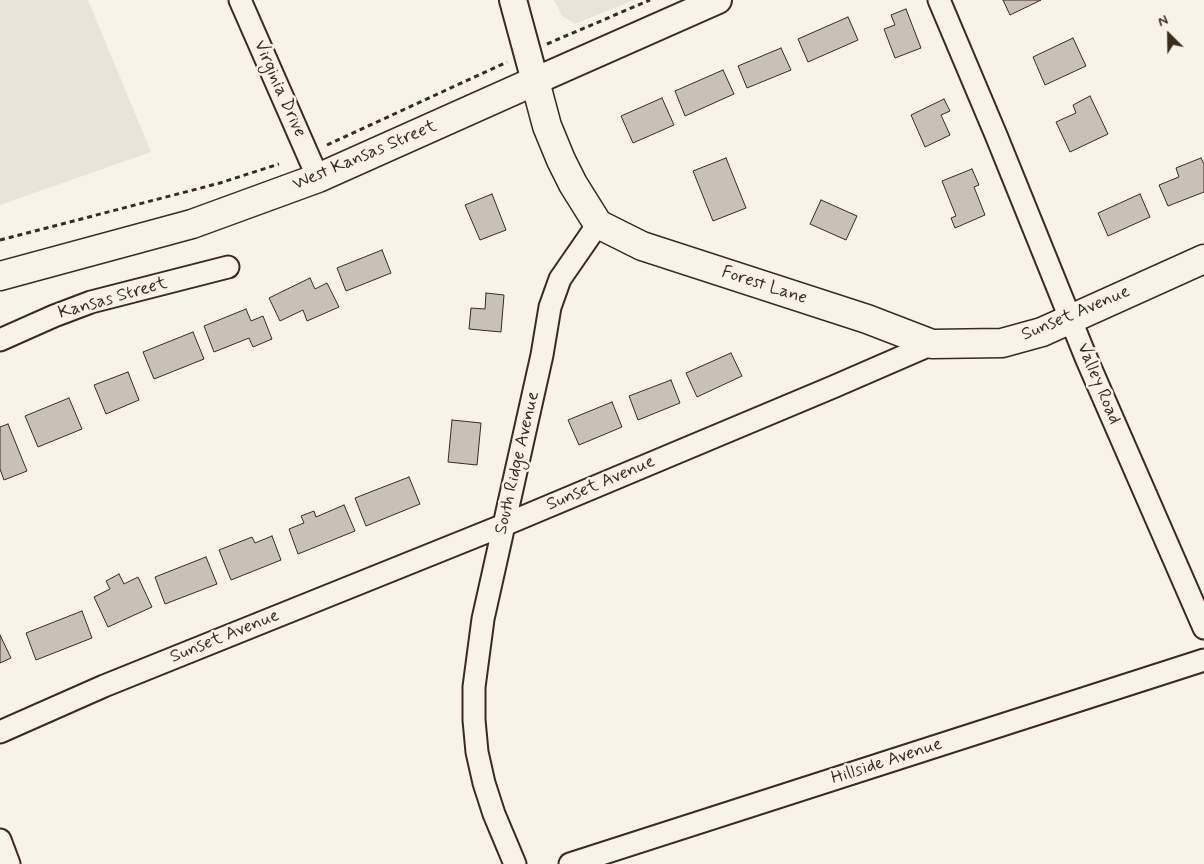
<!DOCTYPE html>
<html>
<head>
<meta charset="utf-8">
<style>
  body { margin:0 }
  #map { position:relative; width:1204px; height:864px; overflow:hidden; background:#f7f3e8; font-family:Mynerve,sans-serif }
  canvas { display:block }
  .north { position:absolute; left:1144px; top:10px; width:50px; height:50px; -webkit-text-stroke:4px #f7f3e8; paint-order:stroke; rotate:337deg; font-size:14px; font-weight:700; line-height:20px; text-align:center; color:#3b2a1e }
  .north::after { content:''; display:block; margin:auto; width:18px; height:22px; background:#3b2a1e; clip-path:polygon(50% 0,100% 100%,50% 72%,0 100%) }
</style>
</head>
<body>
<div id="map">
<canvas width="1204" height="864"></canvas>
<div class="north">N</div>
</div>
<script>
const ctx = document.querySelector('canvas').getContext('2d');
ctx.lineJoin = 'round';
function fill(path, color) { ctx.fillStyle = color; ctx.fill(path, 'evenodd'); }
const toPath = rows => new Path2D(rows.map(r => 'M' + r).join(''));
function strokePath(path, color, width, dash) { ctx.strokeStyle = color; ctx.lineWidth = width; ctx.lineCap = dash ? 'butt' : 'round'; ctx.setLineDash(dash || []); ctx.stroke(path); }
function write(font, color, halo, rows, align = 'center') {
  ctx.font = font + ' Mynerve,sans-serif'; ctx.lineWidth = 5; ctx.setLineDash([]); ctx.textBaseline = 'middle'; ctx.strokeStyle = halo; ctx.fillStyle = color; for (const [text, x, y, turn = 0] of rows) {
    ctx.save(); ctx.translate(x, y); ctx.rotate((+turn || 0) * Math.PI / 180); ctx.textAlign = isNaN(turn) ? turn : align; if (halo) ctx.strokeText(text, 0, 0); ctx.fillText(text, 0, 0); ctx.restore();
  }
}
fill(toPath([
  [0,0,88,0,151,152,0,205],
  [554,0,634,0,575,24,562,16]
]), '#e9e4d9');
const building = toPath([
  [1003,0,1041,0,1010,15,1003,0],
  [906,9,921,48,895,58,884,29,895,25,891,15,906,9],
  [848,17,858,40,808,62,798,39,848,17],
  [1073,38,1086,66,1045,85,1033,57,1073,38],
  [781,48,791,70,747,88,738,66,781,48],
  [723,70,734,94,685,116,675,91,723,70],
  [1090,96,1108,134,1070,152,1056,122,1076,113,1073,105,1090,96],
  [662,98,674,125,633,143,621,116,662,98],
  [944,99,950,111,941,115,950,135,925,147,911,115,944,99],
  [726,158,746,208,713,221,693,171,726,158],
  [1201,158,1204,164,1204,192,1168,206,1159,185,1179,177,1176,168,1201,158],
  [972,169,979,185,974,187,985,215,955,228,951,218,956,216,942,181,972,169],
  [492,194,506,230,480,240,465,205,492,194],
  [1140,194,1150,217,1108,236,1098,213,1140,194],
  [821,200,857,216,846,240,810,224,821,200],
  [382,250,391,273,346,291,337,268,382,250],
  [310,278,315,289,327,283,339,307,307,321,303,310,280,321,269,298,310,278],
  [486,293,504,295,501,332,469,329,471,308,485,309,486,293],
  [246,309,251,321,263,316,272,339,253,347,249,338,214,352,204,326,246,309],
  [193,332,204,359,154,379,143,352,193,332],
  [731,353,742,376,697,397,686,373,731,353],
  [128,372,139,400,106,414,94,385,128,372],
  [671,380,680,403,638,420,629,396,671,380],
  [69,398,82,429,38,447,25,416,69,398],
  [612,402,622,427,579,445,568,420,612,402],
  [452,420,481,423,477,465,448,462,452,420],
  [8,424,27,471,4,480,0,469,0,427,8,424],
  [409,477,420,504,366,526,355,498,409,477],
  [344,505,355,531,298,554,289,529,304,523,301,516,314,511,316,517,344,505],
  [272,536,281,560,231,580,219,550,252,537,255,543,272,536],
  [206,557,217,584,165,604,155,577,206,557],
  [119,574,124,584,138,577,152,607,108,627,94,597,110,589,106,581,119,574],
  [82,611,92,638,36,660,26,633,82,611],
  [0,635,11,658,0,663,0,635]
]);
fill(building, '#c8c1b6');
strokePath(building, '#3b2a1e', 1);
const minor = toPath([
  [240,0,318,178],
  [939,0,996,135,1087,360,1204,628],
  [0,340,54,316,91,302,228,267],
  [0,732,104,686,504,525,833,387,932,344],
  [0,840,9,864],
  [515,864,494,814,484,783,477,752,474,720,474,687,483,619,542,355,550,307,560,279,598,224],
  [570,864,1204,660]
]);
const tertiary = toPath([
  [513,0,535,81,718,0]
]);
const secondary = toPath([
  [0,276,192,224,318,178,535,81,547,126,561,160,573,184,598,224,642,246,867,319,932,344,1002,343,1042,332,1204,259]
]);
strokePath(minor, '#3b2a1e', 25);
strokePath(tertiary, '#3b2a1e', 30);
strokePath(secondary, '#3b2a1e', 31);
strokePath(toPath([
  [547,44,650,0],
  [327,145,507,62],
  [0,240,220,183,279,164]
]), '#3b2a1e', 3, [5, 4]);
strokePath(minor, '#f7f3e8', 21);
strokePath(tertiary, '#f7f3e8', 26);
strokePath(secondary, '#f7f3e8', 28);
write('18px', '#3b2a1e', '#f7f3e8', [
  ["Virginia Drive",279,89,66],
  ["West Kansas Street",365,156,-23],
  ["Forest Lane",764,286,18],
  ["Kansas Street",113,299,-16],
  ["Sunset Avenue",1076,314,-23],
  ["Valley Road",1098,384,67],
  ["South Ridge Avenue",518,463,-77],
  ["Sunset Avenue",601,484,-23],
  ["Sunset Avenue",225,637,-22],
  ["Hillside Avenue",887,762,-18]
]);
</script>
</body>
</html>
